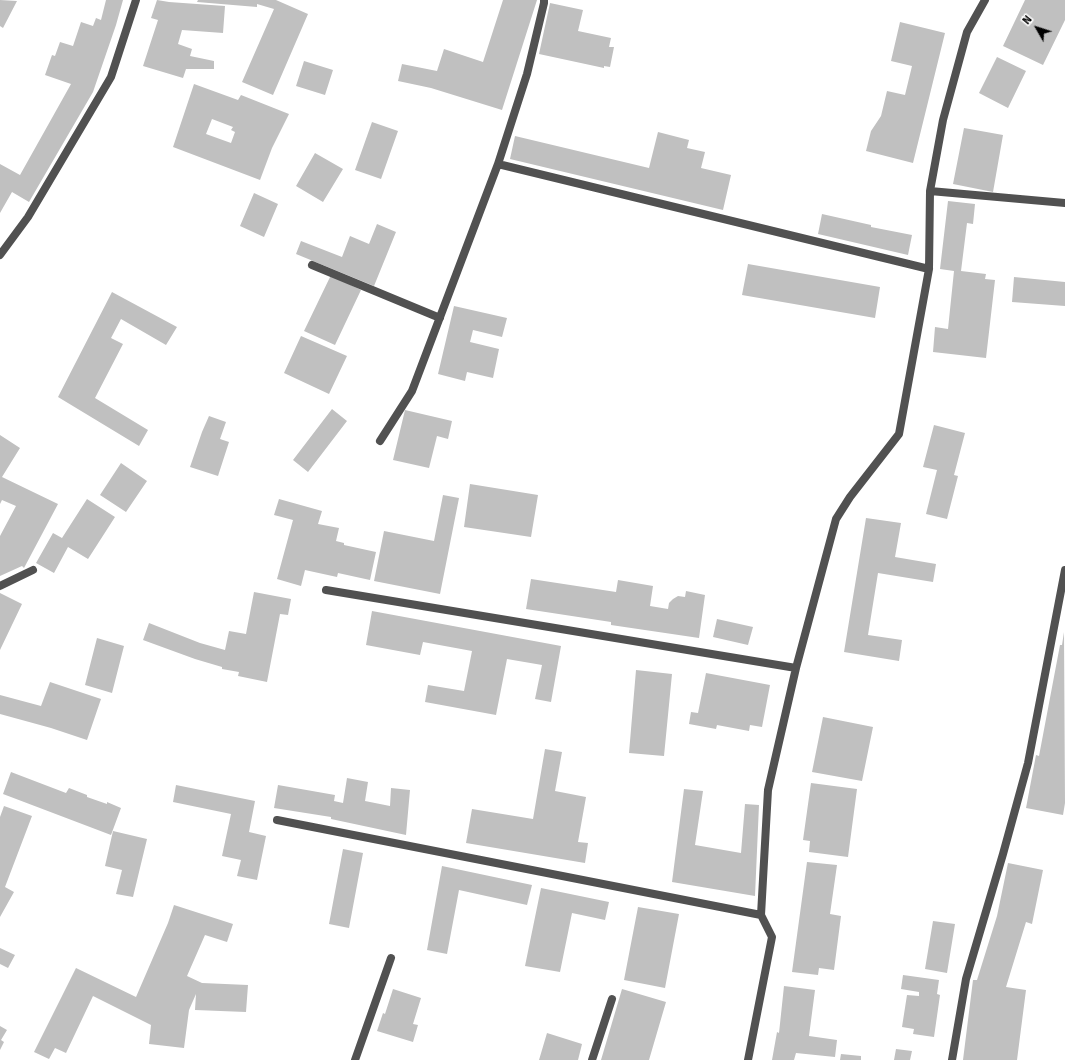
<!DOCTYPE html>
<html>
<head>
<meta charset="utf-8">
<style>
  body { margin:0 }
  #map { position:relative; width:1065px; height:1060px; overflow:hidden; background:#fff; font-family:Signika,sans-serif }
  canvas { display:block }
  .north { position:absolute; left:1017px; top:8px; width:40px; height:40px; -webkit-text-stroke:3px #fff; paint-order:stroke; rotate:309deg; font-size:11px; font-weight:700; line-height:16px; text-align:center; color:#000 }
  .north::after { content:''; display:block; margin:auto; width:14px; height:18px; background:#000; clip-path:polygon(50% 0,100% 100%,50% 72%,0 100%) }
</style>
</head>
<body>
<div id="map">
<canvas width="1065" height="1060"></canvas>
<div class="north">N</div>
</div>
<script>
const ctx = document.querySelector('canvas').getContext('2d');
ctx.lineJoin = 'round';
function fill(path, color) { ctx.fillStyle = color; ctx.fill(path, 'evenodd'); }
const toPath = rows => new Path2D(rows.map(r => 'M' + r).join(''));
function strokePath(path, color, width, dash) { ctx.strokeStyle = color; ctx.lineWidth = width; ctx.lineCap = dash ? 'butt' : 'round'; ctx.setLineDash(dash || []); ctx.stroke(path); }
fill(toPath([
  [0,0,17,1,3,28,0,26],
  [106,0,123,0,116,25,93,92,29,202,12,192,0,213,0,164,20,175,71,84,45,75,52,55,55,56,60,42,73,46,81,22,93,26,96,18,101,20],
  [157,0,169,2,225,6,223,33,182,30,178,44,192,49,190,56,214,61,214,69,186,69,183,78,143,66,158,20,151,18],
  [198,0,276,0,308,14,273,95,242,82,274,9,257,4,257,7,197,2],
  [503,0,537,0,502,110,431,88,398,81,402,64,437,71,444,49,483,62],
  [1025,0,1065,0,1065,20,1043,65,1003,46],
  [550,3,583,10,578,31,611,38,609,47,614,47,610,67,604,66,604,68,539,54],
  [900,22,945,33,913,163,866,151,871,131,881,116,887,91,905,95,912,66,891,61],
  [997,57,1026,71,1008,108,979,93],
  [304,61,333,70,325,95,296,86],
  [194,84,238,100,241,95,289,114,272,148,260,180,173,147],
  [212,119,233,127,231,130,235,132,231,143,206,134],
  [372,122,398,131,381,179,355,170],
  [964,128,1003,135,993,192,953,184],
  [658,132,689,140,687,148,705,152,701,168,731,175,723,210,510,159,515,136,649,168],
  [315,153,343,169,323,202,296,186],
  [254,193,278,204,264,237,240,226],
  [948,201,975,204,973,224,967,223,961,271,986,274,985,279,995,280,986,358,933,352,935,327,948,329,954,271,940,269],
  [822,214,871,225,871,227,912,235,908,255,818,234],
  [377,224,396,232,374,286,296,254,301,241,342,257,350,236,369,244],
  [748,264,880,287,875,318,742,295],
  [331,275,361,290,335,345,304,331],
  [1014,277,1065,282,1065,306,1012,302],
  [112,292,177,327,166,345,121,319,111,338,123,344,95,398,148,430,139,446,58,397],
  [454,306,507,318,502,337,473,330,470,342,499,349,493,378,467,372,465,381,438,374],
  [301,336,347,356,329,394,284,373],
  [332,409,347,421,308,472,293,460],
  [405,410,452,421,448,439,437,436,429,468,393,460],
  [209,416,226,422,220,439,229,442,218,476,190,467,202,432],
  [934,425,965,433,954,475,958,476,947,519,926,514,937,470,923,467],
  [0,435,20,448,2,477,58,504,24,568,22,566,0,576,0,536,16,506,2,500,0,504],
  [121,463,147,481,126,512,100,495],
  [470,484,538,495,531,537,464,527],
  [443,495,459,498,440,594,374,581,384,531,434,541],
  [87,499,115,517,88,559,68,547,54,573,36,563,53,533,62,538],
  [279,499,322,511,318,524,339,528,336,541,344,543,344,545,376,552,370,580,338,573,337,577,305,570,301,586,277,579,293,520,274,515],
  [866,518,901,523,895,557,936,564,933,582,878,573,868,635,902,640,899,661,844,652],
  [531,579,616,592,618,580,653,586,650,606,668,609,669,603,673,599,678,596,685,597,686,591,705,595,699,638,611,625,611,622,526,609],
  [254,592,291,599,288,615,280,614,267,682,238,676,239,672,222,669,222,667,195,659,143,640,149,623,200,643,225,650,229,631,246,634],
  [0,593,22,604,0,650],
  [372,611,561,646,551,702,535,699,542,665,507,659,496,715,425,702,428,685,464,691,472,651,423,642,420,655,366,645],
  [717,619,753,627,748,645,713,637],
  [1064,632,1065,803,1063,815,1026,808,1036,755,1039,756,1060,645,1062,645],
  [97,638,124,646,112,693,85,685],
  [636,670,672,674,664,756,629,753],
  [706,673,770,685,762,727,750,725,749,731,717,725,716,729,689,724,691,712,698,713],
  [50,682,101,699,87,740,51,728,0,714,0,695,41,706],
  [823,717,873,727,862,781,812,772],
  [545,749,562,752,555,791,586,797,578,842,588,843,585,863,466,843,472,809,533,819],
  [11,772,66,793,69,788,87,795,87,797,107,804,107,802,121,808,111,835,3,794],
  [347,778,368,782,365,801,390,806,391,788,410,790,406,835,331,819,331,817,274,808,278,785,335,795,334,801,343,803],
  [811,783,857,789,848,857,809,852,810,841,803,840],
  [176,785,255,801,249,832,266,836,257,880,237,876,241,860,222,856,231,814,173,802],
  [684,789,703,791,695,845,741,853,745,804,759,805,755,896,672,882],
  [4,806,32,816,5,887,14,892,0,917,0,817],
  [113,831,147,839,133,897,116,894,122,870,105,866],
  [343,849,363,853,349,928,329,924],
  [807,862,837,865,830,914,841,916,834,970,819,968,818,975,792,972],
  [1008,863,1043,870,1032,924,1026,922,1006,987,1026,990,1017,1060,963,1060,973,980,977,980,997,916],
  [442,866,532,885,527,905,459,890,447,954,427,950],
  [541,888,609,902,605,920,572,913,560,972,525,966],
  [174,905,233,924,227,942,205,935,187,976,202,983,248,985,246,1012,195,1010,196,994,189,1010,184,1048,149,1044,151,1025,93,996,66,1053,55,1048,49,1059,34,1052,76,968,136,997,168,923],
  [638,907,679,914,665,988,624,980],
  [933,921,955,924,947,973,925,969],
  [0,948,15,955,8,968,0,964],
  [903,975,939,980,937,994,940,995,934,1037,913,1034,914,1029,902,1027,907,995,919,996,919,992,901,989],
  [784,986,815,990,809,1036,837,1040,835,1057,796,1053,794,1060,772,1060,777,1032,779,1033],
  [393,989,421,998,413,1024,418,1025,413,1042,377,1031,383,1013,385,1014],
  [622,989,666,1002,649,1060,601,1060],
  [0,1026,7,1030,1,1040,4,1042,0,1050],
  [547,1033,582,1044,578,1060,539,1060],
  [896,1049,912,1051,910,1060,894,1060],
  [841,1054,861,1056,861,1060,840,1060]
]), '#c0c0c0');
strokePath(toPath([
  [498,164,527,74,544,3,544,0],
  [930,191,1065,203],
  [312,265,440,318],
  [380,441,412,391,498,164,929,269],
  [0,586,33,570],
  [326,590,796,668],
  [277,820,761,915],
  [355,1060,391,958],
  [592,1060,612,999],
  [748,1060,772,937,761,915,768,790,796,668,836,519,850,497,899,434,929,269,930,191,943,120,967,32,985,0],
  [952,1060,966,979,1003,854,1028,763,1065,570]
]), '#515151', 8);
strokePath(toPath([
  [0,255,28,217,111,77,136,0]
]), '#515151', 8);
</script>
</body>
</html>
